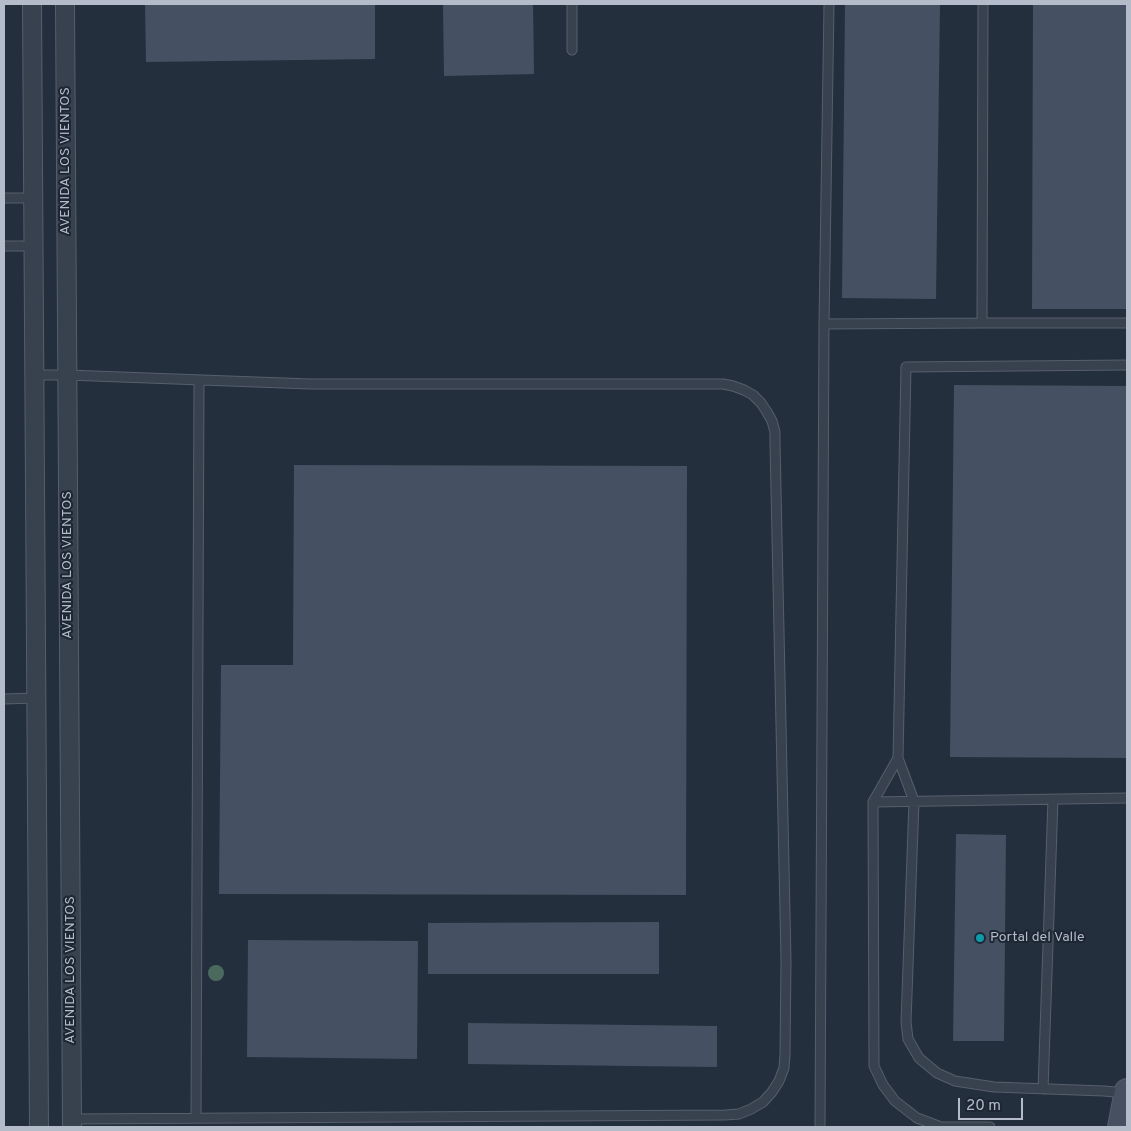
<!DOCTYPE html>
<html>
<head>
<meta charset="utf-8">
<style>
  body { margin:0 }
  #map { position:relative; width:1131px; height:1131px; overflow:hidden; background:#242f3e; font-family:Overpass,sans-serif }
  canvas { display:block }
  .frame { position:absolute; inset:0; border:5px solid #b4bcc9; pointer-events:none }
  .scale { position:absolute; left:958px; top:1098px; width:65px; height:22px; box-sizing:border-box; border:2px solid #b4bcc9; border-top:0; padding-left:6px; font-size:15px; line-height:18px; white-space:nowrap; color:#b4bcc9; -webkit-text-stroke:4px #1d2633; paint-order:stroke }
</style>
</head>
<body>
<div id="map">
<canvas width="1131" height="1131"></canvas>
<div class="frame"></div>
<div class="scale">20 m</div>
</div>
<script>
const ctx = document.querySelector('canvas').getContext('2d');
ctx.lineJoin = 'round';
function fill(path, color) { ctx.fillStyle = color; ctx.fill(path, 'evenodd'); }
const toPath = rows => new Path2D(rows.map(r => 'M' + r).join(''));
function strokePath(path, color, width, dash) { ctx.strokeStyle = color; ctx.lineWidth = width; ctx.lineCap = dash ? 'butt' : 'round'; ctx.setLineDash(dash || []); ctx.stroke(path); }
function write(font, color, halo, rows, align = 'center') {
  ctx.font = font + ' Overpass,sans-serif'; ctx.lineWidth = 4; ctx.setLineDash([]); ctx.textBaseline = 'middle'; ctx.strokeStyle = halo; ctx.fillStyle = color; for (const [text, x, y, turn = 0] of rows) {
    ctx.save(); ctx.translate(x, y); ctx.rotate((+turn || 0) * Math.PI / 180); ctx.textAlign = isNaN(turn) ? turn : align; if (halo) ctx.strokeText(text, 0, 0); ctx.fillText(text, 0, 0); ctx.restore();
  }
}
fill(toPath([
  [145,4,375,4,375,59,146,62],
  [443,4,533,4,534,74,444,76],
  [845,4,940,4,936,299,842,298],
  [1033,4,1127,4,1127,309,1032,309],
  [954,385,1127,386,1127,758,950,757],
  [294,465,687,466,686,895,219,894,221,665,293,665],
  [956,834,1006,835,1004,1041,953,1041],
  [659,922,659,974,428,974,428,923],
  [248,940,418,941,417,1059,247,1057],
  [468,1023,717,1026,717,1067,468,1064]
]), '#455162');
const lane = toPath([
  [572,50,572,4],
  [4,198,34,198],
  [4,246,34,246],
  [982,323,983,4],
  [824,324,982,323,1127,323],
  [34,375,67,375,310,384,723,384,733,386,744,390,753,395,761,403,767,412,772,421,775,432,775,443,786,960,785,1055,784,1068,779,1081,772,1092,763,1102,751,1109,739,1114,725,1115,72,1119],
  [4,699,36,698],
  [898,758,873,802,874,1066,883,1085,895,1101,917,1118,941,1127,990,1127],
  [873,802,1127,798],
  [1043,1089,1053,799],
  [1126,1093,1104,1091,994,1087,955,1081,937,1073,919,1058,908,1039,906,1022,914,801,898,758,906,367,1127,365],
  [196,1118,199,380],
  [820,1127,824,324,829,4]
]);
const street = toPath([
  [32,4,39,1127],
  [65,4,72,1127]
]);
const secondary = toPath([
  [1120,1127,1127,1091]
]);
strokePath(lane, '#565f6c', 11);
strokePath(street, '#565f6c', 20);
strokePath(secondary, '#565f6c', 26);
strokePath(lane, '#38414e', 9);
strokePath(street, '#38414e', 18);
strokePath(secondary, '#465061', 24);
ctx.fillStyle = '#4b6a5d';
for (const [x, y] of [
  [216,973]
]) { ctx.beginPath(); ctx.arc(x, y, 8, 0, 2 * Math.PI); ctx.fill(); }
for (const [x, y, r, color] of [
  [980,938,5,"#0f9aa8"]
]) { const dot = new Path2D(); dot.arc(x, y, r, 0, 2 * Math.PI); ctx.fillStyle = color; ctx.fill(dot); strokePath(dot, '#1d2633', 2); }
write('14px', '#b4bcc9', '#1d2633', [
  ["AVENIDA LOS VIENTOS",66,161,-90],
  ["AVENIDA LOS VIENTOS",68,565,-90],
  ["AVENIDA LOS VIENTOS",71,970,-90]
]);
write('14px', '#b4bcc9', '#1d2633', [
  ["Portal del Valle",990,938]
], 'left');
</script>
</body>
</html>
